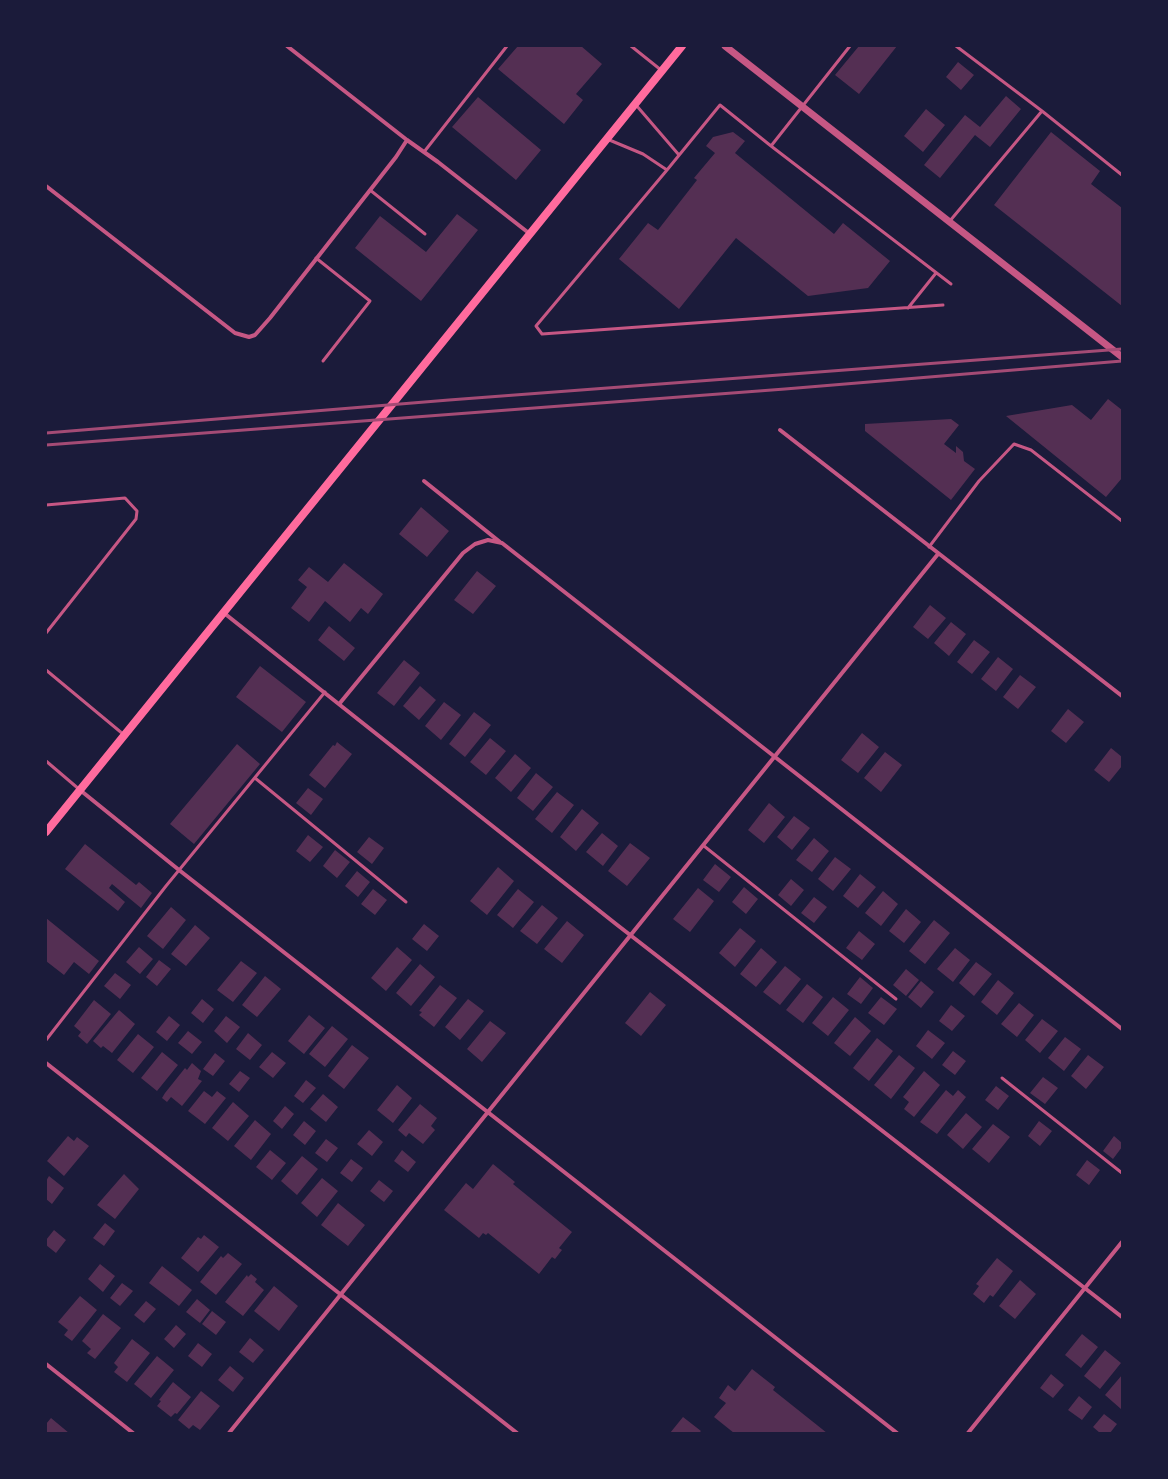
<!DOCTYPE html>
<html>
<head>
<meta charset="utf-8">
<style>
  body { margin:0 }
  #map { position:relative; width:1168px; height:1479px; overflow:hidden; background:#1b1b3a; font-family:Jost,sans-serif }
  canvas { display:block }
  .frame { position:absolute; inset:0; border:47px solid #1b1b3a; pointer-events:none }
</style>
</head>
<body>
<div id="map">
<canvas width="1168" height="1479"></canvas>
<div class="frame"></div>
</div>
<script>
const ctx = document.querySelector('canvas').getContext('2d');
ctx.lineJoin = 'round';
function fill(path, color) { ctx.fillStyle = color; ctx.fill(path, 'evenodd'); }
const toPath = rows => new Path2D(rows.map(r => 'M' + r).join(''));
function strokePath(path, color, width, dash) { ctx.strokeStyle = color; ctx.lineWidth = width; ctx.lineCap = dash ? 'butt' : 'round'; ctx.setLineDash(dash || []); ctx.stroke(path); }
fill(toPath([
  [518,46,581,46,602,64,576,94,583,100,564,124,498,69],
  [859,46,897,46,859,94,835,75],
  [958,62,974,75,961,90,946,77],
  [1006,96,1021,109,990,147,975,135,940,178,924,165,965,115,980,127],
  [478,97,541,150,516,180,452,127],
  [926,109,945,125,923,152,904,136],
  [733,132,745,141,735,153,834,234,843,223,890,261,868,288,808,296,736,238,679,309,619,259,648,223,658,230,697,180,694,178,715,153,706,146,713,137],
  [1051,132,1100,171,1091,184,1122,208,1122,306,994,205],
  [457,214,478,230,421,301,355,248,380,216,426,252],
  [1108,399,1122,410,1122,478,1106,497,1006,416,1072,405,1091,420],
  [951,419,959,425,944,444,956,453,956,446,963,452,964,461,975,469,951,500,865,431,865,424],
  [421,507,449,531,427,557,399,534],
  [344,563,383,594,368,614,361,608,350,622,325,601,309,622,291,608,307,587,298,580,309,567,328,582],
  [477,571,496,586,473,614,454,600],
  [930,605,946,618,928,639,913,627],
  [951,622,966,634,949,656,934,643],
  [329,626,355,648,344,661,318,640],
  [974,640,990,652,972,674,957,662],
  [998,657,1013,669,996,691,981,679],
  [404,660,420,673,394,706,377,693],
  [260,666,306,702,282,732,236,697],
  [1020,675,1036,687,1018,709,1003,697],
  [420,686,436,700,419,720,403,706],
  [444,702,461,715,441,740,425,726],
  [1068,709,1084,722,1066,743,1051,731],
  [474,712,491,725,465,757,449,744],
  [862,733,879,747,858,773,841,760],
  [490,738,506,751,486,775,470,762],
  [337,742,352,754,325,788,309,775,333,745,335,746],
  [237,744,260,764,194,844,170,824],
  [1111,748,1122,757,1122,766,1109,782,1094,770],
  [885,752,902,765,881,792,864,778],
  [515,754,531,768,511,792,495,778],
  [536,773,553,787,533,811,517,798],
  [308,788,323,799,311,815,296,803],
  [557,792,574,805,552,833,535,819],
  [769,803,785,817,764,843,748,830],
  [582,809,599,823,576,851,560,837],
  [794,816,810,828,792,850,777,837],
  [602,833,618,846,603,866,586,852],
  [308,835,323,847,310,862,296,851],
  [369,837,384,848,372,864,357,852],
  [814,838,829,851,812,872,796,860],
  [630,843,650,858,627,886,608,871],
  [85,844,136,885,139,882,152,893,141,908,112,884,109,888,125,902,118,911,65,869],
  [335,850,350,862,337,878,323,866],
  [835,857,851,869,833,891,818,879],
  [715,864,731,877,719,892,703,880],
  [498,867,514,881,487,915,470,901],
  [357,871,370,882,358,897,345,886],
  [860,874,876,887,858,908,843,896],
  [791,879,804,890,791,906,778,895],
  [744,887,758,899,746,914,732,902],
  [698,888,714,901,690,932,673,919],
  [373,889,387,900,375,915,361,904],
  [518,889,534,902,513,928,497,915],
  [883,891,898,904,881,926,865,913],
  [814,897,827,907,814,923,801,913],
  [542,905,558,918,537,944,520,931],
  [171,907,186,920,163,949,147,936],
  [906,909,921,922,904,943,889,931],
  [46,918,99,961,89,974,74,962,64,975,46,961],
  [934,920,950,933,925,964,909,951],
  [567,921,584,935,562,963,544,949],
  [424,924,439,936,427,951,412,939],
  [195,925,210,938,186,966,171,954],
  [740,928,756,941,735,967,719,953],
  [859,931,875,944,862,960,846,948],
  [139,947,153,959,140,974,126,962],
  [397,947,412,960,386,991,371,978],
  [761,948,777,962,756,987,740,974],
  [955,948,970,960,953,982,937,969],
  [159,960,171,969,157,986,146,977],
  [241,961,257,973,233,1002,217,990],
  [976,962,992,974,974,996,959,983],
  [420,964,435,977,411,1006,396,993],
  [785,966,801,979,780,1005,763,992],
  [906,969,919,980,906,996,893,985],
  [115,973,131,985,120,999,104,986],
  [265,976,281,989,257,1017,242,1005],
  [860,977,873,988,861,1004,847,994],
  [998,980,1014,993,997,1015,981,1002],
  [921,981,934,992,921,1008,908,997],
  [807,984,823,997,803,1023,786,1010],
  [440,985,457,998,434,1027,419,1015,422,1012,419,1011],
  [650,992,666,1005,641,1036,625,1023],
  [833,997,849,1010,828,1036,812,1023],
  [881,997,897,1009,884,1025,868,1013],
  [202,999,214,1009,203,1023,191,1013],
  [468,999,484,1011,460,1040,445,1027],
  [94,1000,111,1014,87,1044,78,1036,81,1032,74,1026],
  [1019,1003,1034,1015,1017,1037,1001,1024],
  [951,1005,965,1016,952,1031,939,1021],
  [119,1010,135,1024,112,1053,103,1046,101,1048,93,1041],
  [309,1015,325,1028,304,1054,288,1041],
  [169,1016,180,1025,167,1041,156,1032],
  [226,1016,240,1027,227,1043,214,1031],
  [855,1017,871,1031,850,1056,834,1043],
  [1042,1019,1058,1031,1040,1053,1025,1040],
  [490,1021,506,1033,482,1062,467,1049],
  [332,1026,348,1039,325,1067,309,1054],
  [928,1030,945,1043,932,1059,916,1046],
  [188,1031,202,1042,192,1054,178,1043],
  [248,1033,262,1045,250,1060,236,1049],
  [138,1034,154,1047,133,1073,117,1060],
  [1065,1037,1081,1049,1064,1071,1048,1058],
  [877,1038,893,1051,869,1081,853,1068],
  [352,1045,369,1058,344,1089,328,1076],
  [953,1051,966,1061,955,1075,942,1065],
  [162,1052,178,1065,157,1091,141,1078],
  [272,1052,286,1063,273,1078,259,1067],
  [215,1053,225,1061,213,1076,203,1069],
  [899,1055,915,1068,891,1099,874,1085],
  [1088,1055,1104,1067,1086,1089,1071,1076],
  [192,1063,201,1071,198,1079,202,1081,182,1106,171,1097,167,1102,162,1098,165,1093,185,1068,187,1070],
  [240,1071,250,1078,239,1092,229,1084],
  [924,1071,940,1085,914,1117,904,1109,909,1102,903,1097],
  [1043,1077,1058,1088,1045,1104,1030,1093],
  [306,1080,316,1088,303,1103,294,1096],
  [397,1085,412,1098,393,1123,377,1110],
  [996,1086,1009,1096,998,1110,985,1100],
  [946,1090,953,1096,958,1090,966,1097,937,1134,920,1122],
  [204,1091,212,1097,217,1091,226,1098,205,1124,188,1111],
  [323,1094,338,1107,326,1122,310,1109],
  [233,1102,249,1116,228,1141,212,1128],
  [420,1104,437,1118,431,1126,435,1130,423,1144,409,1133,406,1137,398,1130],
  [285,1106,294,1114,282,1129,273,1121],
  [966,1113,982,1127,963,1149,947,1135],
  [255,1120,271,1134,251,1160,234,1146],
  [304,1121,316,1131,305,1145,293,1135],
  [1039,1121,1052,1131,1040,1146,1028,1136],
  [993,1124,1010,1137,989,1163,972,1149],
  [369,1130,383,1142,372,1156,357,1144],
  [68,1136,74,1141,77,1137,89,1146,64,1176,47,1161],
  [1114,1136,1122,1143,1122,1147,1113,1159,1103,1151],
  [326,1139,338,1148,327,1162,315,1153],
  [270,1150,286,1163,272,1180,256,1167],
  [402,1150,416,1162,408,1172,394,1161],
  [302,1156,318,1169,297,1195,281,1181],
  [351,1159,363,1168,352,1182,340,1173],
  [1087,1160,1100,1170,1089,1185,1076,1175],
  [493,1164,515,1182,513,1184,572,1232,559,1248,562,1250,555,1259,552,1257,539,1274,488,1233,486,1235,483,1233,479,1238,444,1210,466,1183,473,1189],
  [124,1174,139,1189,115,1219,97,1205],
  [49,1176,64,1188,52,1204,46,1199,46,1181],
  [322,1178,338,1191,317,1217,301,1203],
  [379,1180,393,1191,384,1202,370,1191],
  [338,1203,365,1225,348,1246,321,1225],
  [105,1223,115,1231,104,1246,93,1238],
  [54,1230,66,1240,56,1253,46,1245,46,1240],
  [204,1235,219,1247,198,1272,181,1258,198,1237,201,1239],
  [228,1253,242,1264,216,1295,200,1282,221,1256,223,1258],
  [997,1258,1013,1271,993,1297,990,1295,984,1303,973,1294,979,1286,976,1284],
  [100,1264,115,1276,103,1292,88,1279],
  [162,1266,192,1290,179,1306,149,1283],
  [251,1274,257,1279,255,1282,264,1290,243,1316,225,1302,247,1275,248,1277],
  [1020,1280,1036,1294,1015,1319,999,1306],
  [122,1283,133,1291,120,1306,110,1298],
  [274,1286,298,1306,279,1331,254,1311],
  [80,1296,97,1310,72,1341,64,1335,68,1330,58,1322],
  [197,1299,210,1310,200,1323,186,1312],
  [146,1301,156,1309,144,1323,134,1315],
  [212,1311,226,1322,216,1335,202,1324],
  [103,1314,121,1328,95,1359,87,1353,91,1349,82,1341],
  [176,1325,186,1334,174,1348,164,1339],
  [1082,1334,1098,1347,1081,1368,1065,1355],
  [250,1338,264,1350,253,1363,239,1352],
  [132,1339,150,1353,127,1382,114,1372,118,1367,114,1363],
  [198,1343,212,1354,202,1367,188,1356],
  [1105,1350,1121,1363,1100,1389,1084,1376],
  [157,1356,174,1370,151,1398,134,1384],
  [230,1366,244,1378,233,1392,218,1380],
  [752,1369,775,1387,773,1390,827,1433,734,1433,714,1417,726,1403,719,1398,728,1385,735,1391],
  [1051,1374,1064,1385,1053,1398,1040,1388],
  [1122,1375,1122,1408,1121,1409,1105,1395],
  [173,1382,191,1397,177,1414,175,1413,171,1417,157,1406,161,1401,159,1400],
  [201,1391,220,1406,200,1430,193,1425,189,1429,178,1420],
  [1079,1396,1092,1407,1082,1420,1068,1410],
  [1104,1414,1117,1424,1110,1433,1100,1433,1093,1427],
  [683,1417,701,1431,699,1433,670,1433],
  [51,1418,69,1433,46,1433,46,1424]
]), '#542f53');
strokePath(toPath([
  [631,46,661,70],
  [850,46,771,146,951,284],
  [636,105,679,155],
  [1042,111,1122,175],
  [607,139,643,154,667,170,536,326,542,334,943,305],
  [424,152,507,46],
  [667,170,720,105,771,146],
  [370,190,425,234],
  [949,222,1042,111,956,46],
  [316,258,370,301,323,361],
  [908,308,936,273],
  [46,505,125,498,137,511,136,519,46,633],
  [929,547,979,481,1014,444,1031,450,1122,521],
  [46,670,123,734],
  [46,761,80,790],
  [255,778,406,902],
  [704,846,896,999],
  [46,1040,166,886,325,692],
  [1002,1078,1122,1173]
]), '#c65784', 3);
strokePath(toPath([
  [287,46,407,140,438,162,530,234],
  [46,186,235,333,249,337,255,335,270,318,396,157,407,140],
  [780,430,1122,696],
  [424,481,500,542],
  [224,613,616,924,1122,1317],
  [340,703,463,553,475,544,488,540,502,543,1122,1029],
  [80,790,179,870,897,1433],
  [46,1063,517,1433],
  [46,1364,133,1433],
  [229,1433,938,554],
  [968,1433,1122,1242]
]), '#c65784', 4);
strokePath(toPath([
  [725,46,1122,357]
]), '#c65784', 7);
strokePath(toPath([
  [46,832,682,46]
]), '#ff6b9d', 8);
strokePath(toPath([
  [46,433,449,400,1122,349],
  [46,445,785,389,1122,361]
]), '#a44b75', 3);
</script>
</body>
</html>
